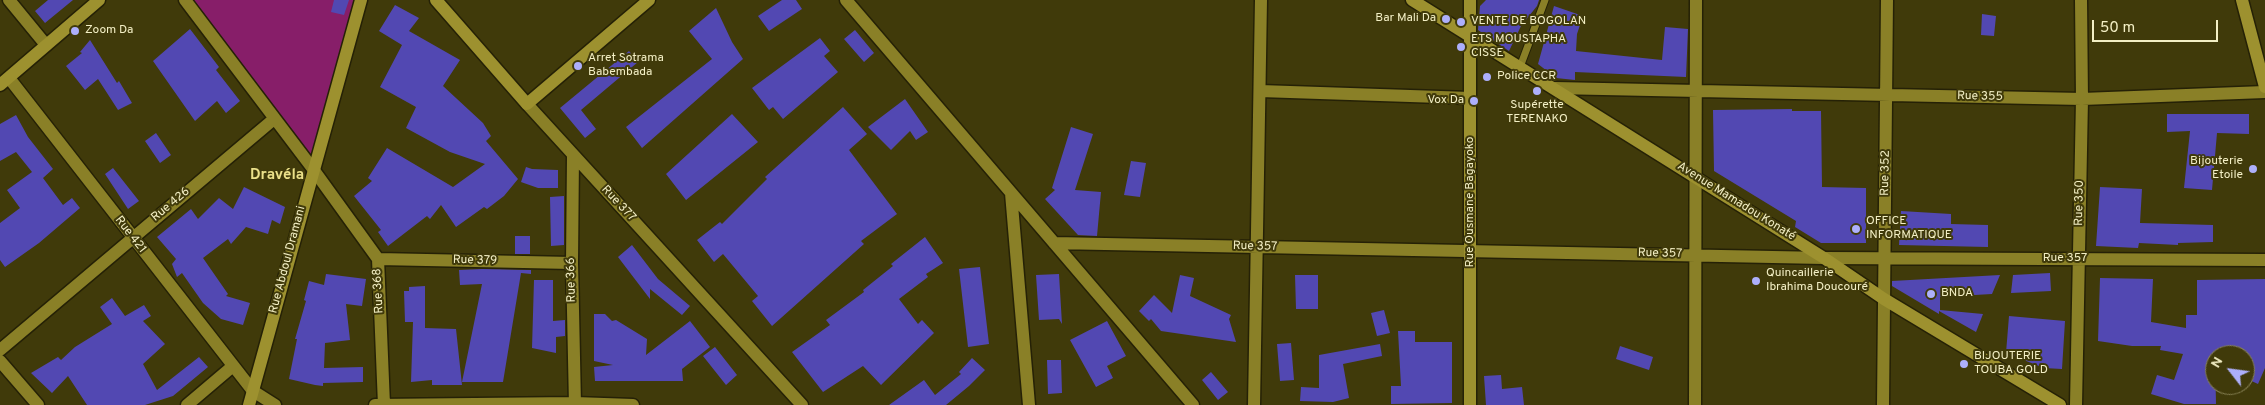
<!DOCTYPE html>
<html>
<head>
<meta charset="utf-8">
<style>
  body { margin:0 }
  #map { position:relative; width:2265px; height:405px; overflow:hidden; background:#403a0a; font-family:Overpass,sans-serif }
  canvas { display:block }
  .north { position:absolute; left:2205px; top:345px; width:50px; height:50px; box-sizing:border-box; background:#403a0a; border:1px solid #888255; border-radius:50%; rotate:300deg; font-size:14px; font-weight:700; line-height:20px; text-align:center; color:#f3efc5 }
  .north::after { content:''; display:block; margin:auto; width:18px; height:22px; background:#adaffb; clip-path:polygon(50% 0,100% 100%,50% 72%,0 100%) }
  .scale { position:absolute; left:2092px; top:20px; width:126px; height:22px; box-sizing:border-box; border:2px solid #f3efc5; border-top:0; padding-left:6px; font-size:15px; line-height:18px; white-space:nowrap; color:#f3efc5; -webkit-text-stroke:4px #403a0a; paint-order:stroke }
</style>
</head>
<body>
<div id="map">
<canvas width="2265" height="405"></canvas>
<div class="north">N</div>
<div class="scale">50 m</div>
</div>
<script>
const ctx = document.querySelector('canvas').getContext('2d');
ctx.lineJoin = 'round';
function fill(path, color) { ctx.fillStyle = color; ctx.fill(path, 'evenodd'); }
const toPath = rows => new Path2D(rows.map(r => 'M' + r).join(''));
function strokePath(path, color, width, dash) { ctx.strokeStyle = color; ctx.lineWidth = width; ctx.lineCap = dash ? 'butt' : 'round'; ctx.setLineDash(dash || []); ctx.stroke(path); }
function write(font, color, halo, rows, align = 'center') {
  ctx.font = font + ' Overpass,sans-serif'; ctx.lineWidth = 4; ctx.setLineDash([]); ctx.textBaseline = 'middle'; ctx.strokeStyle = halo; ctx.fillStyle = color; for (const [text, x, y, turn = 0] of rows) {
    ctx.save(); ctx.translate(x, y); ctx.rotate((+turn || 0) * Math.PI / 180); ctx.textAlign = isNaN(turn) ? turn : align; if (halo) ctx.strokeText(text, 0, 0); ctx.fillText(text, 0, 0); ctx.restore();
  }
}
fill(toPath([
  [187,0,361,0,313,169]
]), '#871e69');
fill(toPath([
  [48,0,73,0,45,23,35,11],
  [334,0,349,0,344,15,331,12],
  [782,0,796,0,802,9,769,31,758,16],
  [1486,0,1539,0,1537,6,1521,26,1509,51,1478,30,1480,6],
  [395,5,419,18,409,31,460,60,443,86,483,123,491,136,486,141,518,179,504,196,487,209,484,207,456,227,441,205,430,219,427,216,388,246,378,232,381,230,354,196,372,181,368,178,387,148,453,187,485,164,450,152,406,128,416,107,380,87,402,45,379,31],
  [1554,6,1583,16,1577,34,1576,51,1662,60,1665,27,1688,29,1686,77,1575,72,1575,80,1556,78,1538,64],
  [716,8,732,42,743,59,642,148,626,127,712,59,689,31],
  [1982,14,1996,16,1994,36,1981,35],
  [190,29,219,67,216,70,240,101,226,113,217,101,195,121,153,61],
  [855,30,874,53,864,62,844,39],
  [820,38,830,51,824,56,838,72,783,119,773,107,769,110,752,88],
  [90,40,117,83,119,81,132,103,118,110,98,79,85,90,66,66,82,53,80,52],
  [629,51,638,62,581,110,596,129,585,138,560,108],
  [905,99,928,132,916,140,910,131,891,150,868,127],
  [843,107,867,134,849,150,897,214,861,241,864,244,772,326,752,301,758,296,723,254,714,262,697,240,720,222,722,224,767,179,765,177],
  [1792,109,1792,111,1821,111,1822,187,1866,188,1866,243,1821,243,1795,227,1796,221,1714,171,1713,110],
  [732,114,758,142,686,200,666,174],
  [2167,114,2249,114,2249,134,2217,133,2212,190,2184,188,2190,131,2167,132],
  [16,115,28,137,53,169,43,178,63,205,72,198,80,208,39,243,5,267,0,260,0,223,20,208,7,190,32,172,16,152,0,161,0,124],
  [1071,127,1093,134,1075,190,1101,192,1097,236,1078,235,1045,199,1055,190,1052,188],
  [156,133,171,155,160,163,145,141],
  [1131,161,1146,163,1140,197,1124,195],
  [526,167,532,169,558,170,558,188,538,188,521,182],
  [113,168,139,201,128,209,105,174],
  [244,187,285,207,280,224,272,220,268,234,246,227,231,244,228,239,203,258,228,294,226,296,250,303,243,325,221,319,203,303,182,273,177,277,172,264,176,259,157,237,191,209,198,219,219,198,233,209],
  [2100,187,2142,189,2140,223,2213,225,2213,242,2178,243,2178,245,2139,243,2138,248,2096,246],
  [564,196,564,245,551,246,550,197],
  [1901,211,1951,214,1951,224,1988,225,1988,247,1899,245],
  [515,236,530,236,530,254,515,254],
  [925,237,943,263,926,274,928,277,899,299,918,324,922,320,934,333,881,385,863,366,823,392,792,352,830,325,826,320,864,292,863,290,893,266,891,264],
  [632,245,658,279,690,306,682,315,650,289,650,299,618,257],
  [980,267,989,344,968,347,959,269],
  [482,269,531,270,531,274,521,273,503,382,462,382,482,284,460,285,459,270],
  [2050,273,2051,291,2011,293,2013,275],
  [326,274,366,279,362,306,346,304,350,340,325,343,324,368,363,367,363,382,323,383,323,386,315,385,289,379,297,339,295,339,306,301,304,300,309,281,324,285],
  [1059,274,1062,324,1059,319,1039,320,1036,275],
  [1180,275,1194,278,1190,296,1231,315,1229,319,1236,342,1161,331,1151,319,1149,321,1139,311,1154,295,1172,313],
  [1295,275,1318,275,1318,309,1296,309],
  [2000,275,1992,294,1940,297,1940,310,1983,314,1976,332,1939,311,1939,314,1892,286,1892,281],
  [2100,278,2153,279,2151,322,2186,328,2186,315,2197,315,2197,280,2265,279,2265,368,2258,384,2245,378,2245,355,2215,355,2216,404,2184,404,2151,394,2157,375,2174,380,2183,354,2160,350,2161,346,2132,346,2098,341],
  [534,280,553,280,553,321,565,320,565,336,556,337,556,353,532,348],
  [425,286,425,328,456,329,462,385,432,385,432,380,411,382,413,322,405,322,404,291,409,291,409,287],
  [112,298,125,316,144,305,151,316,143,321,165,344,143,364,157,390,199,357,208,367,173,396,145,405,87,405,68,376,52,393,31,373,58,357,61,360,75,347,112,324,100,307],
  [1384,310,1390,333,1377,336,1371,313],
  [594,314,605,314,612,321,616,320,647,339,646,355,690,321,710,347,682,369,683,381,595,381,594,367,613,365,594,361],
  [2009,316,2065,321,2062,369,2044,368,2006,353],
  [1107,321,1126,356,1107,366,1113,378,1096,387,1070,340],
  [1398,331,1415,331,1415,342,1452,342,1452,403,1391,404,1391,386,1401,386],
  [1291,343,1294,380,1280,381,1277,344],
  [1380,344,1382,356,1343,364,1349,398,1333,402,1300,401,1301,387,1319,388,1319,355],
  [1620,346,1653,357,1649,370,1616,359],
  [715,347,737,375,726,385,703,356],
  [972,358,985,370,969,386,946,405,889,405,924,380,935,395,961,374,959,372],
  [1047,360,1061,360,1062,393,1048,394],
  [1211,372,1228,392,1218,400,1202,380],
  [1501,375,1502,389,1522,387,1524,405,1486,405,1484,376]
]), '#5248b2');
const lane = toPath([
  [1520,67,1545,0]
]);
const street = toPath([
  [9,0,46,45],
  [185,0,313,169,378,259,384,405],
  [846,0,1193,405],
  [9,78,253,391,275,405],
  [1555,88,2082,99,2265,92],
  [1260,91,1470,98],
  [527,104,802,405],
  [573,156,572,263,575,405],
  [1011,193,1029,405],
  [1054,243,1824,258,2265,260],
  [378,259,572,263],
  [0,350,274,119],
  [0,361,38,405],
  [187,405,233,366],
  [375,405,575,403,633,405],
  [1254,405,1261,0],
  [1695,405,1696,0],
  [1883,405,1887,0],
  [2076,405,2082,99,2081,0]
]);
const secondary = toPath([
  [436,0,527,104,649,0],
  [1412,0,1824,258,1884,299,2060,405],
  [1470,0,1470,405],
  [2242,0,2265,87],
  [0,85,99,0],
  [249,405,361,0]
]);
strokePath(lane, '#252106', 9);
strokePath(street, '#252106', 15);
strokePath(secondary, '#252106', 15);
strokePath(lane, '#8a8027', 7);
strokePath(street, '#8a8027', 12);
strokePath(secondary, '#9d912f', 12);
for (const [x, y, r, color] of [
  [1446,19,5,"#adaffb"],
  [1461,22,5,"#adaffb"],
  [75,31,5,"#adaffb"],
  [1461,47,5,"#adaffb"],
  [578,66,5,"#adaffb"],
  [1487,77,5,"#adaffb"],
  [1537,91,5,"#adaffb"],
  [1474,101,5,"#adaffb"],
  [2253,169,5,"#adaffb"],
  [1856,229,5,"#adaffb"],
  [1756,281,5,"#adaffb"],
  [1931,294,5,"#adaffb"],
  [1964,364,5,"#adaffb"]
]) { const dot = new Path2D(); dot.arc(x, y, r, 0, 2 * Math.PI); ctx.fillStyle = color; ctx.fill(dot); strokePath(dot, '#403a0a', 2); }
write('12px', '#f3efc5', '#403a0a', [
  ["Bar Mali Da",1436,19,"right"],
  ["VENTE DE BOGOLAN",1471,22],
  ["Zoom Da",85,31],
  ["ETS MOUSTAPHA",1471,40],
  ["CISSE",1471,54],
  ["Arret Sotrama",588,59],
  ["Babembada",588,73],
  ["Police CCR",1497,77],
  ["Vox Da",1464,101,"right"],
  ["Supérette",1537,106,"center"],
  ["TERENAKO",1537,120,"center"],
  ["Bijouterie",2243,162,"right"],
  ["Etoile",2243,176,"right"],
  ["OFFICE",1866,222],
  ["INFORMATIQUE",1866,236],
  ["Quincaillerie",1766,274],
  ["Ibrahima Doucouré",1766,288],
  ["BNDA",1941,294],
  ["BIJOUTERIE",1974,357],
  ["TOUBA GOLD",1974,371]
], 'left');
write('12px', '#f3efc5', '#403a0a', [
  ["Rue 355",1980,97,1],
  ["Rue 352",1886,173,-89],
  ["Rue Ousmane Bagayoko",1471,202,-90],
  ["Avenue Mamadou Konaté",1736,202,32],
  ["Rue 350",2080,203,-89],
  ["Rue 377",618,204,47],
  ["Rue 426",171,205,-40],
  ["Rue 421",130,235,52],
  ["Rue 357",1255,247,1],
  ["Rue 357",1660,254,1],
  ["Rue 357",2065,259],
  ["Rue Abdoul Dramani",288,260,-75],
  ["Rue 379",475,261,1],
  ["Rue 366",572,280,-91],
  ["Rue 368",379,291,-93]
]);
write('bold 15px', '#ebe18a', '#403a0a', [
  ["Dravéla",277,176]
]);
</script>
</body>
</html>
